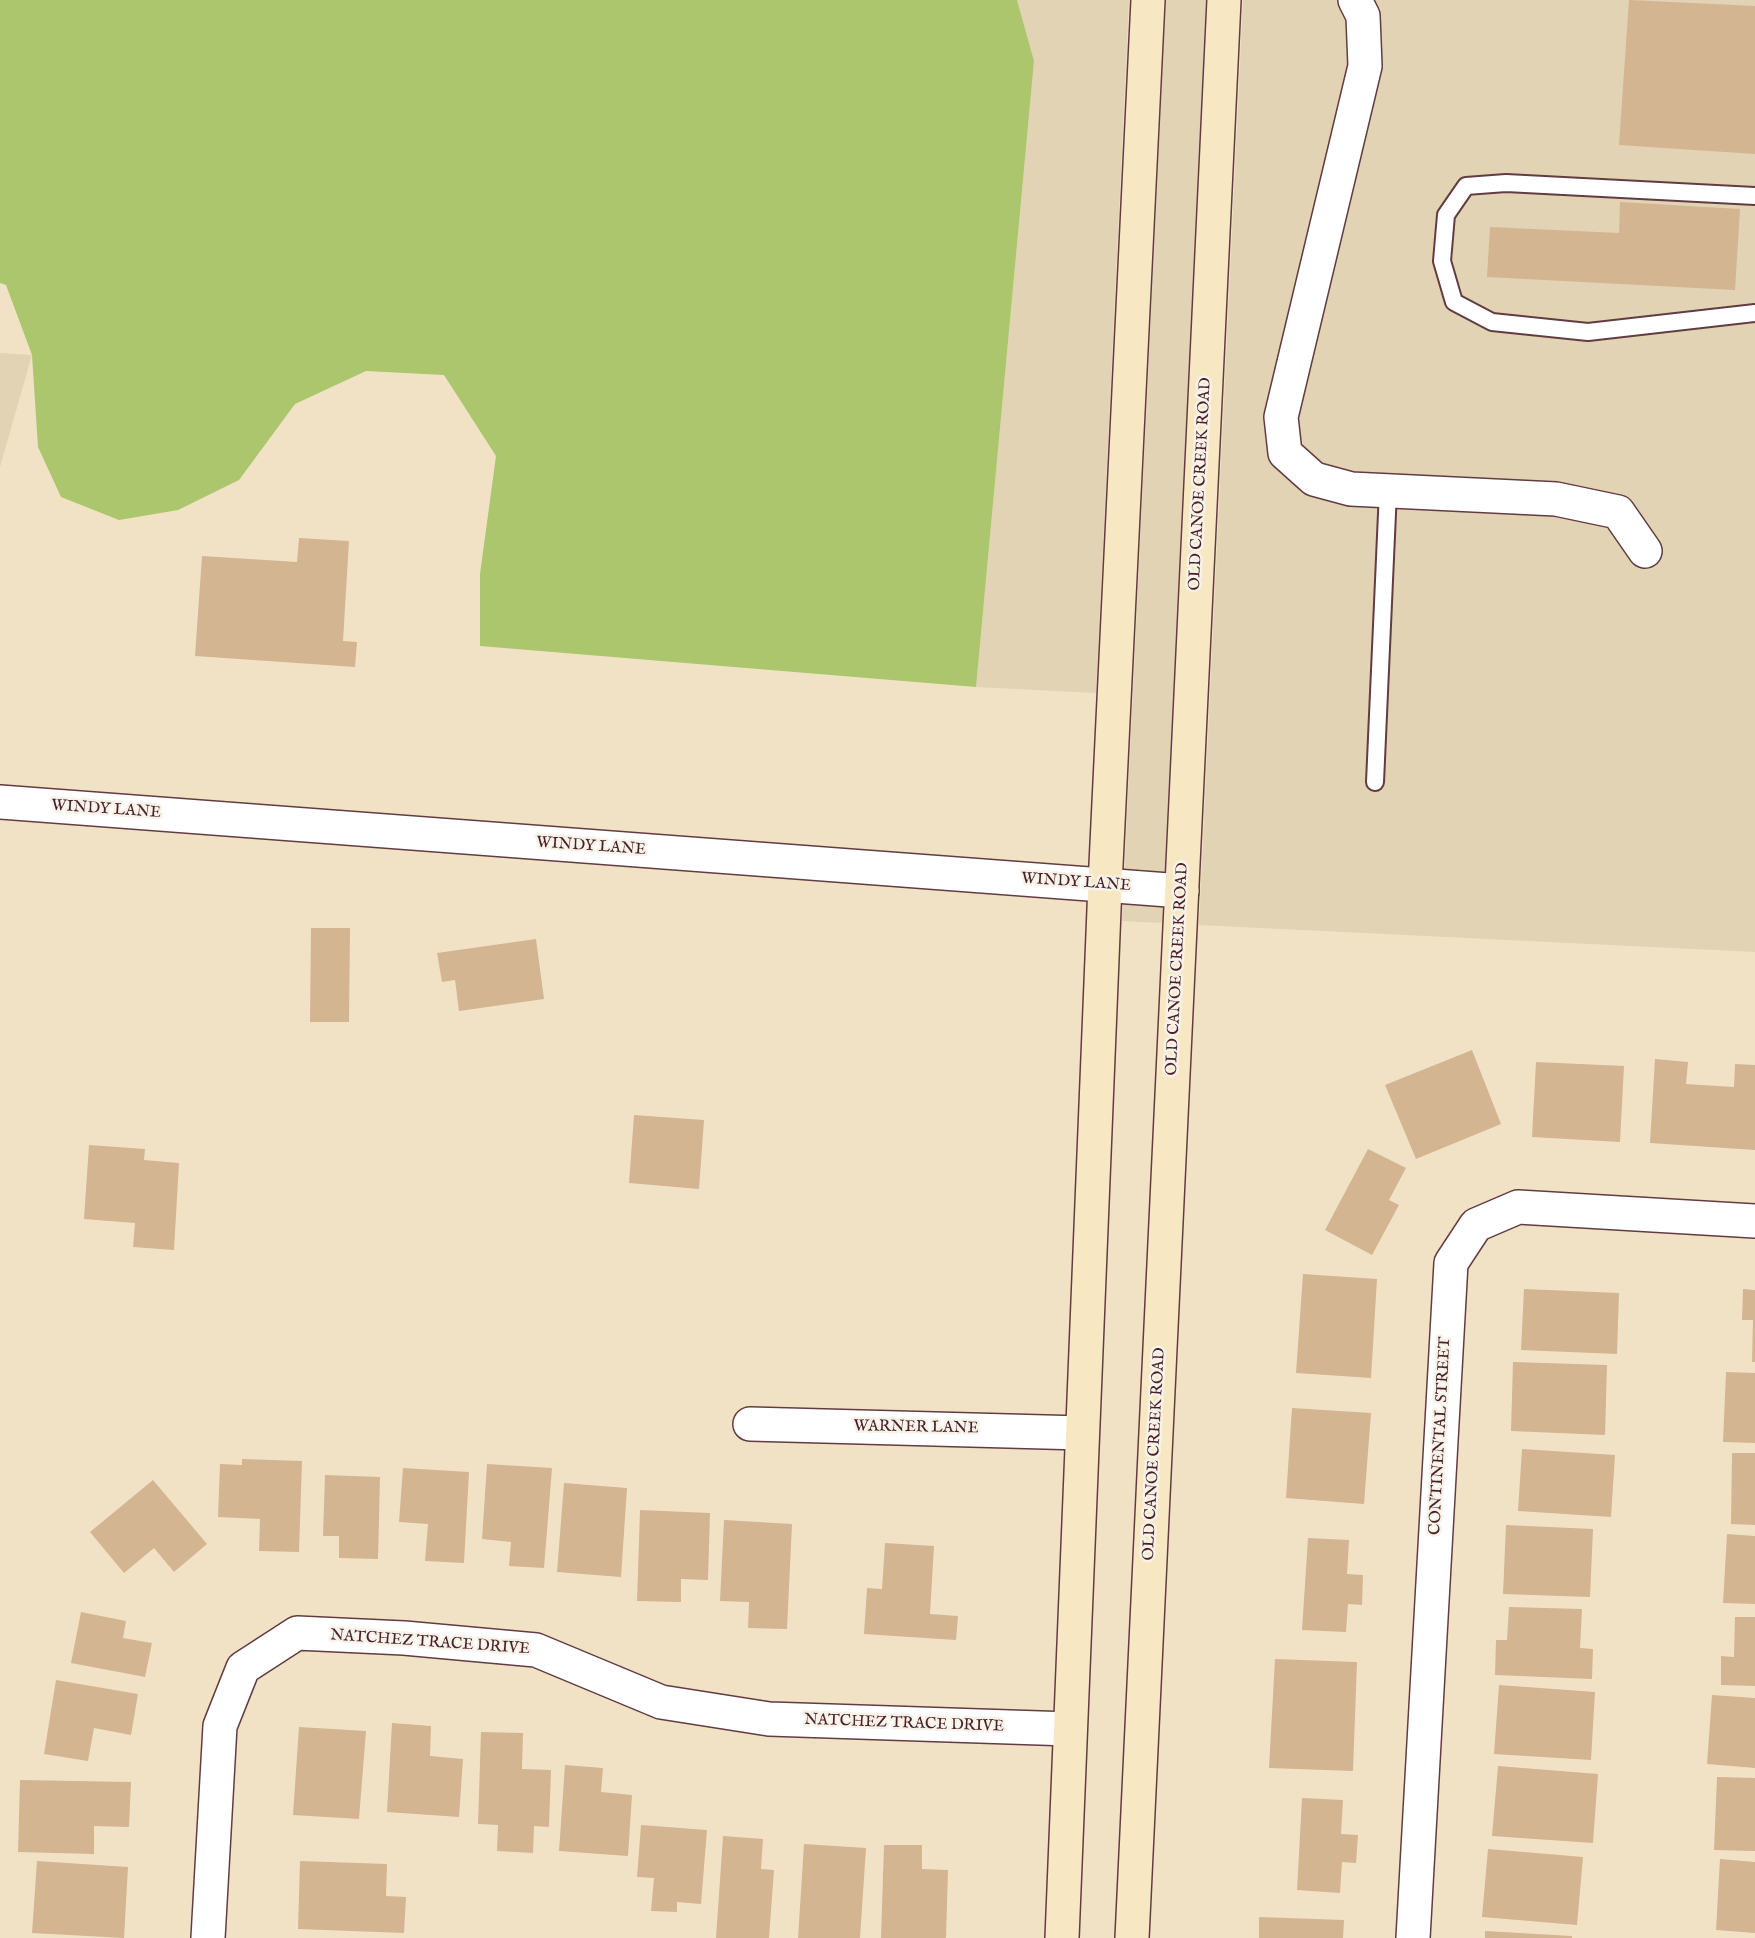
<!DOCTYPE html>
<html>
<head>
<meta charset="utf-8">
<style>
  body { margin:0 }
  canvas { display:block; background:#f1e2c5 }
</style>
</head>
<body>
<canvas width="1755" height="1938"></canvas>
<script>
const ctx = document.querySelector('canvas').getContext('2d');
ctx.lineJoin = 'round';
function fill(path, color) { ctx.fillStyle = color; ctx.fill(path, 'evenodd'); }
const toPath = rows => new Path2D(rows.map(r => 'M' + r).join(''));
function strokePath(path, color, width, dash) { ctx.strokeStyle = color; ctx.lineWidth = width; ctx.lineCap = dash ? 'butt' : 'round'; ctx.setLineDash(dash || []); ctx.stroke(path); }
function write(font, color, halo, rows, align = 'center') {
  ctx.font = font + ' "IM FELL English",serif'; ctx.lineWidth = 5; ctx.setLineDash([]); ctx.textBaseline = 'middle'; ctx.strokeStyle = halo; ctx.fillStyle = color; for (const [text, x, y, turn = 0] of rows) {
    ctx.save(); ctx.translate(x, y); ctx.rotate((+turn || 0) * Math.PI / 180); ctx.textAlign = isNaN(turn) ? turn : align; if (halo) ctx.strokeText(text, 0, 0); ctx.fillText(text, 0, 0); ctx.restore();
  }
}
fill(toPath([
  [1017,0,1129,0,1096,693,976,687,1034,61],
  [1166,0,1206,0,1162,923,1122,921],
  [1243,0,1755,0,1755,952,1199,925],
  [0,353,32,355,0,467]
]), '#e1d3b4');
fill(toPath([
  [0,0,1017,0,1034,61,976,687,480,646,480,574,496,456,444,375,366,371,295,404,239,480,178,510,119,520,61,497,38,447,32,355,6,285,0,283]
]), '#abc66c');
fill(toPath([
  [1629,0,1755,6,1755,154,1619,145],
  [1620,202,1740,209,1735,290,1487,277,1490,227,1619,233],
  [299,538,349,541,343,641,357,642,355,667,195,656,202,556,297,562],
  [311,928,350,928,349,1022,310,1022],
  [536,939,544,999,459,1011,455,980,442,982,437,953],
  [1472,1050,1501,1124,1416,1159,1385,1085],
  [1655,1059,1688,1062,1686,1084,1734,1087,1735,1064,1755,1065,1755,1150,1650,1143],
  [1536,1062,1624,1066,1620,1142,1532,1137],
  [634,1115,704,1120,699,1189,629,1183],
  [89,1145,145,1149,144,1160,179,1163,174,1250,133,1247,135,1223,84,1219],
  [1368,1149,1406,1168,1389,1200,1399,1205,1372,1255,1325,1230],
  [1303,1274,1377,1279,1371,1378,1296,1373],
  [1524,1289,1619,1293,1617,1354,1521,1350],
  [1743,1289,1755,1290,1755,1362,1752,1362,1753,1320,1742,1320],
  [1513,1362,1607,1365,1605,1435,1511,1431],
  [1726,1372,1755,1373,1755,1443,1723,1442],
  [1292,1408,1371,1413,1364,1504,1286,1498],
  [1522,1449,1615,1455,1611,1517,1518,1511],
  [1732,1453,1755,1453,1755,1525,1731,1524],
  [242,1459,302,1461,299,1552,259,1551,260,1519,218,1517,220,1464,242,1465],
  [487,1464,552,1468,544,1568,509,1566,511,1542,482,1539],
  [403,1468,469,1472,464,1563,425,1561,428,1524,399,1522],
  [325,1475,380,1477,378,1559,339,1558,339,1536,323,1536],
  [153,1480,207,1544,174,1572,154,1548,124,1573,90,1532],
  [564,1483,627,1488,621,1577,557,1572],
  [640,1510,710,1513,708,1580,681,1579,681,1602,637,1601],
  [724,1520,792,1524,787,1629,748,1628,749,1602,720,1601],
  [1506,1525,1593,1529,1590,1597,1503,1594],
  [1727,1534,1755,1536,1755,1604,1723,1603],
  [1308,1538,1349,1540,1347,1574,1363,1575,1362,1605,1348,1604,1346,1632,1302,1630],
  [885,1543,934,1546,930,1614,958,1616,956,1640,864,1634,867,1588,882,1589],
  [1509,1607,1582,1609,1580,1648,1593,1649,1592,1679,1495,1675,1496,1640,1507,1640],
  [81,1612,126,1621,123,1638,152,1643,145,1677,71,1663],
  [1735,1617,1755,1617,1755,1686,1721,1685,1721,1656,1734,1657],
  [1275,1659,1357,1662,1353,1771,1269,1768],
  [56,1680,138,1694,131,1735,94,1728,88,1761,44,1754],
  [1499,1685,1595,1692,1591,1760,1494,1754],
  [1712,1695,1755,1698,1755,1768,1707,1764],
  [392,1723,431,1726,430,1756,463,1759,459,1817,387,1812],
  [299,1727,366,1731,359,1819,293,1815],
  [481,1732,523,1733,522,1769,551,1770,549,1827,534,1826,533,1853,497,1851,498,1825,478,1824],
  [565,1765,603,1768,601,1792,632,1795,628,1856,559,1851],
  [1498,1766,1598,1774,1593,1843,1492,1836],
  [1717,1777,1755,1778,1755,1851,1714,1850],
  [20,1780,131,1782,129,1827,94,1826,94,1854,18,1852],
  [1302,1798,1343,1800,1341,1834,1358,1835,1356,1863,1342,1862,1340,1893,1297,1890],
  [641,1825,707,1830,701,1904,677,1902,677,1912,651,1911,654,1878,637,1877],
  [723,1836,763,1839,761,1869,774,1870,769,1938,716,1938],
  [804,1844,866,1848,860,1938,798,1938],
  [884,1845,922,1845,922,1869,948,1870,946,1938,881,1938],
  [1488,1849,1583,1857,1577,1925,1482,1917],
  [1720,1859,1755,1862,1755,1933,1716,1930],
  [37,1861,128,1867,124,1938,32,1933],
  [300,1861,387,1864,386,1896,406,1897,404,1933,298,1929],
  [1259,1917,1344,1920,1343,1938,1259,1938],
  [1485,1931,1572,1936,1572,1938,1485,1938]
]), '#d4b591');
const service = toPath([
  [1755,196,1506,183,1466,186,1446,215,1442,261,1454,302,1492,322,1588,332,1755,313],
  [1375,782,1388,491]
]);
const minor = toPath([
  [1355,0,1363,16,1365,66,1281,417,1285,453,1314,479,1351,489,1556,499,1618,512,1645,551],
  [0,802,1182,891],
  [750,1424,1082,1433],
  [208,1938,220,1726,243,1668,297,1633,404,1638,536,1650,661,1702,769,1719,1070,1729],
  [1413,1938,1451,1263,1476,1225,1518,1207,1755,1221]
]);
const secondary = toPath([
  [1062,1938,1105,885,1148,0],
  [1132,1938,1224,0]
]);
strokePath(service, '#633c42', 20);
strokePath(minor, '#633c42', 36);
strokePath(secondary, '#633c42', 36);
strokePath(service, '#fff', 16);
strokePath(minor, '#fff', 33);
strokePath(secondary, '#f7e8c3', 33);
write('16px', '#4a1f2b', '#f7f3e8', [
  ["OLD CANOE CREEK ROAD",1201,484,-87],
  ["WINDY LANE",106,810,4],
  ["WINDY LANE",591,847,4],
  ["WINDY LANE",1076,883,4],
  ["OLD CANOE CREEK ROAD",1178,969,-87],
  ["WARNER LANE",916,1428,1],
  ["CONTINENTAL STREET",1441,1436,-87],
  ["OLD CANOE CREEK ROAD",1155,1454,-87],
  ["NATCHEZ TRACE DRIVE",430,1643,4],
  ["NATCHEZ TRACE DRIVE",904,1724,2]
]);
</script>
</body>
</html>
